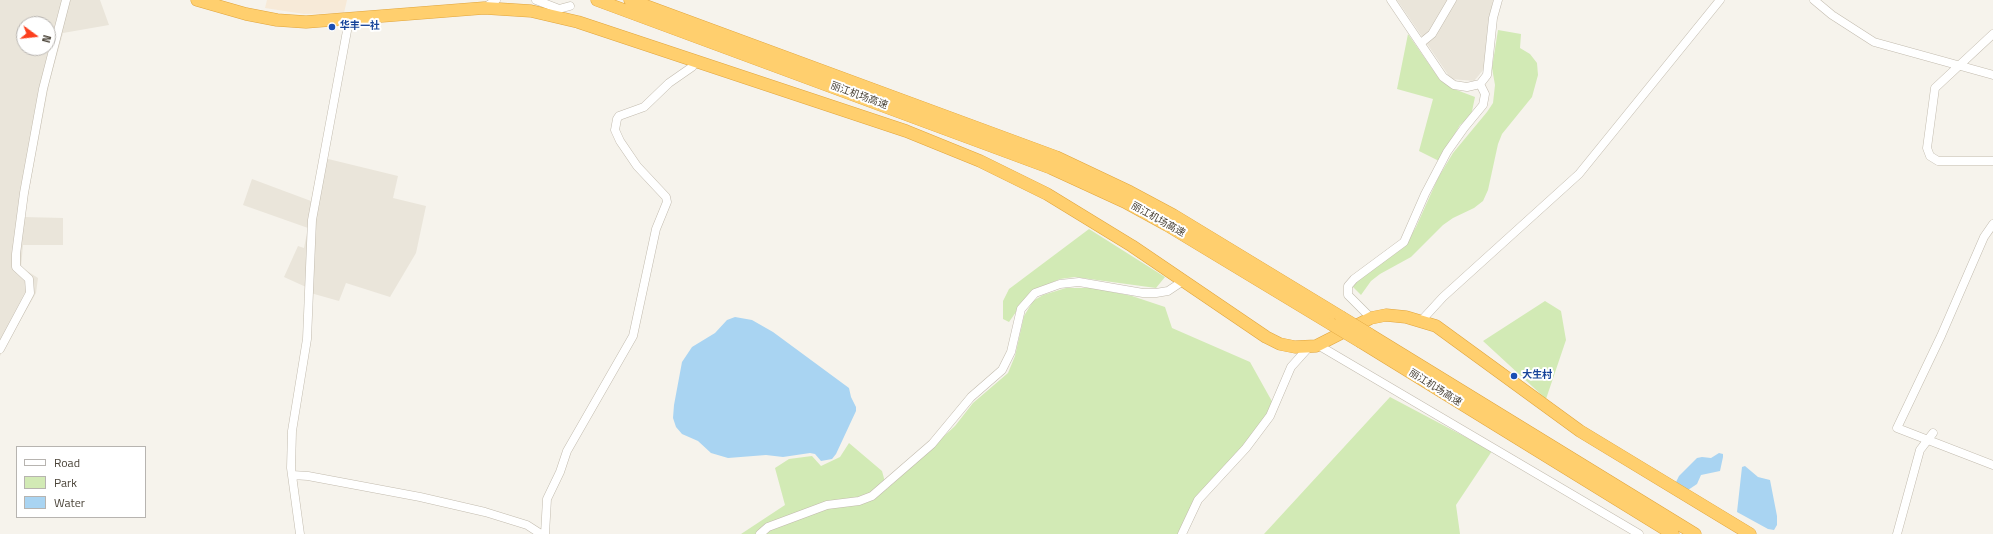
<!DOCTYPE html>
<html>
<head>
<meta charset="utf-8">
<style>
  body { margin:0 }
  #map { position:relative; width:1993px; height:534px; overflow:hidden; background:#f6f3ec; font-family:"Titillium Web",sans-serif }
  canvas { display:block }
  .legend { position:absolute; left:16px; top:446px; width:130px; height:72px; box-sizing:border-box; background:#fff; border:1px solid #b7b4b0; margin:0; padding:5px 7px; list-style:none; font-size:12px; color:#4b4439 }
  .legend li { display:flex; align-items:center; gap:8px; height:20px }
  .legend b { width:20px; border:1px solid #b7b4b0 }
  .north { position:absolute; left:16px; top:16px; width:40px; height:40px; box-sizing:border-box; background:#fff; border:1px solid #b7b4b0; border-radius:50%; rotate:105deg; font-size:11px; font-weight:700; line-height:16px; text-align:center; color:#4b4439 }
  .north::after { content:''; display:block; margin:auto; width:14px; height:18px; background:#fc3f1d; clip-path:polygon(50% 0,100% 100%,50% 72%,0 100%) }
</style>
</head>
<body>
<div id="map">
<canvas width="1993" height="534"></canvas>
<ul class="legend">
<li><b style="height:5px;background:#fff"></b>Road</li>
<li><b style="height:11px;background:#d2eab5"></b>Park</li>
<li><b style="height:11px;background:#a9d4f2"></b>Water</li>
</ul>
<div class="north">N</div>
</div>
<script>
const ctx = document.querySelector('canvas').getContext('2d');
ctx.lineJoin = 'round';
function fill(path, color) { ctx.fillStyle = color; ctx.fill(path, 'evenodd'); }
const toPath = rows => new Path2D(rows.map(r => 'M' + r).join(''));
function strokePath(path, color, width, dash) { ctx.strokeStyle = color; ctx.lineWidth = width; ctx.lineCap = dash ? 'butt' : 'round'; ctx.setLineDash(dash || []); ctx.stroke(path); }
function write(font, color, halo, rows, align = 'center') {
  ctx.font = font + ' "Titillium Web","Noto Sans SC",sans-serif'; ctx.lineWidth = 4; ctx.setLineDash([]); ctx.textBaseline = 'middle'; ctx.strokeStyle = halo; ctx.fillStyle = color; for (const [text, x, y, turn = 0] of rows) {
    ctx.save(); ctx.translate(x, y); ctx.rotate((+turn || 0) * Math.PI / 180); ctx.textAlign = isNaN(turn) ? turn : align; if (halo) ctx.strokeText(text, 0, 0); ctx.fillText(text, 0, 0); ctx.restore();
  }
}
fill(toPath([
  [0,0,100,0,109,25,63,33,49,84,24,217,63,218,63,245,23,245,21,267,38,278,36,293,0,356],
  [24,24,48,24,48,48,24,48],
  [1397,0,1493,0,1484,69,1474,81,1451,79],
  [320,157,398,176,393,198,426,206,416,253,390,297,346,283,339,301,307,292,306,287,284,277,298,246,304,248,308,228,243,205,252,179,311,201]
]), '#eae5da');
fill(toPath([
  [267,0,347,0,344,13,304,14,265,8]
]), '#f7ead8');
fill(toPath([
  [1498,30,1521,34,1520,48,1530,54,1537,63,1538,75,1532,97,1502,134,1498,144,1488,190,1483,201,1474,208,1453,218,1443,225,1411,257,1380,274,1371,281,1361,295,1353,287,1356,282,1404,247,1416,227,1438,178,1453,153,1487,112,1493,103,1495,85,1492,68],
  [1408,34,1440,80,1454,89,1475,97,1471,116,1460,125,1439,161,1419,151,1433,99,1397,89],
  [1089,229,1165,277,1156,288,1075,277,1060,279,1030,292,1009,322,1003,319,1003,301,1009,289],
  [1066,288,1094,288,1132,296,1165,307,1172,328,1250,362,1274,405,1244,446,1197,499,1180,534,741,534,785,505,775,468,789,459,812,456,821,466,840,457,849,443,882,471,887,489,955,426,973,403,1008,373,1015,356,1024,316,1033,301,1043,295],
  [1545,301,1561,311,1566,340,1546,399,1483,341],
  [1390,397,1492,451,1456,505,1460,534,1264,534]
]), '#d2eab5');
fill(toPath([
  [735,317,752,320,773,332,849,388,851,397,856,407,856,411,836,454,832,459,821,461,815,454,810,453,783,457,766,455,728,458,711,453,698,441,682,434,676,427,673,418,674,405,682,362,692,347,715,333,727,320],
  [1719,453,1723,454,1723,457,1720,471,1701,475,1697,484,1688,490,1676,482,1679,476,1697,458,1702,457,1711,458],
  [1745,466,1758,477,1770,480,1777,516,1777,525,1774,530,1768,529,1737,512,1742,467]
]), '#a9d4f2');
const minor = toPath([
  [536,0,559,9,570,6],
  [1391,0,1443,77,1454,85,1467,87,1480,84,1487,75,1493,18,1498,0],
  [1814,0,1832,15,1874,42,1993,75],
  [484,8,496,0],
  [1993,34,1935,88,1927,148,1930,156,1938,161,1993,161],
  [1421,43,1432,34,1452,0],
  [1993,224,1984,237,1941,336,1897,428,1993,465],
  [1371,318,1348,295,1348,286,1354,279,1404,242,1425,194,1447,152,1464,128,1483,105,1485,94,1480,84],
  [1421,321,1443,297,1579,174,1720,0],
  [1318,345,1639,534],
  [0,349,30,293,29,279,16,267,16,254,24,193,43,89,66,0],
  [292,475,308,476,420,497,485,512,527,525,541,534],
  [300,534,291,468,292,431,307,339,312,220,349,20],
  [545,534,547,499,560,472,567,451,633,336,656,229,667,202,666,197,637,166,620,141,615,130,617,119,619,116,644,107,669,83,692,67,696,62],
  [760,534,768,527,827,505,859,501,872,496,932,444,971,397,1002,370,1011,352,1021,309,1035,293,1060,284,1079,282,1143,293,1156,293,1168,291,1183,281],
  [1182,534,1198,500,1246,448,1270,416,1291,367,1309,347],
  [1897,534,1920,450,1933,433]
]);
const highway = toPath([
  [197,0,246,14,277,20,306,22,484,8,531,11,578,22,906,131,980,161,1047,194,1132,246,1266,337,1280,344,1295,347,1316,346,1371,318,1386,315,1406,317,1436,326,1580,431,1750,534],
  [597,0,1051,168,1125,202,1167,225,1331,324],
  [630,0,1056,157,1130,192,1173,215,1341,317],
  [1369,334,1695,534],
  [1361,342,1673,534]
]);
strokePath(minor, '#c2bbae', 9);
strokePath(highway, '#e0a43c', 13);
strokePath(minor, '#fff', 8);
strokePath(highway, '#ffcf6e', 12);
const highwayBridge = toPath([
  [1341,317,1369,334],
  [1331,324,1361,342]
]);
strokePath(highwayBridge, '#e0a43c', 13, []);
strokePath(highwayBridge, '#ffcf6e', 12);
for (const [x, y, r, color] of [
  [332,27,4,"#1a4fb4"],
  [1514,376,4,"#1a4fb4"]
]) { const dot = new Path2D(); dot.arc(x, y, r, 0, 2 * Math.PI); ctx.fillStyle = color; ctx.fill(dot); strokePath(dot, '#fff', 1.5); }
write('bold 10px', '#164399', '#fff', [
  ["华丰一社",340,27],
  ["大生村",1522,376]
], 'left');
write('10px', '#4b4439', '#fff', [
  ["丽江机场高速",859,96,20],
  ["丽江机场高速",1158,220,29],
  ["丽江机场高速",1435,388,32]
]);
</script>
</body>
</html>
